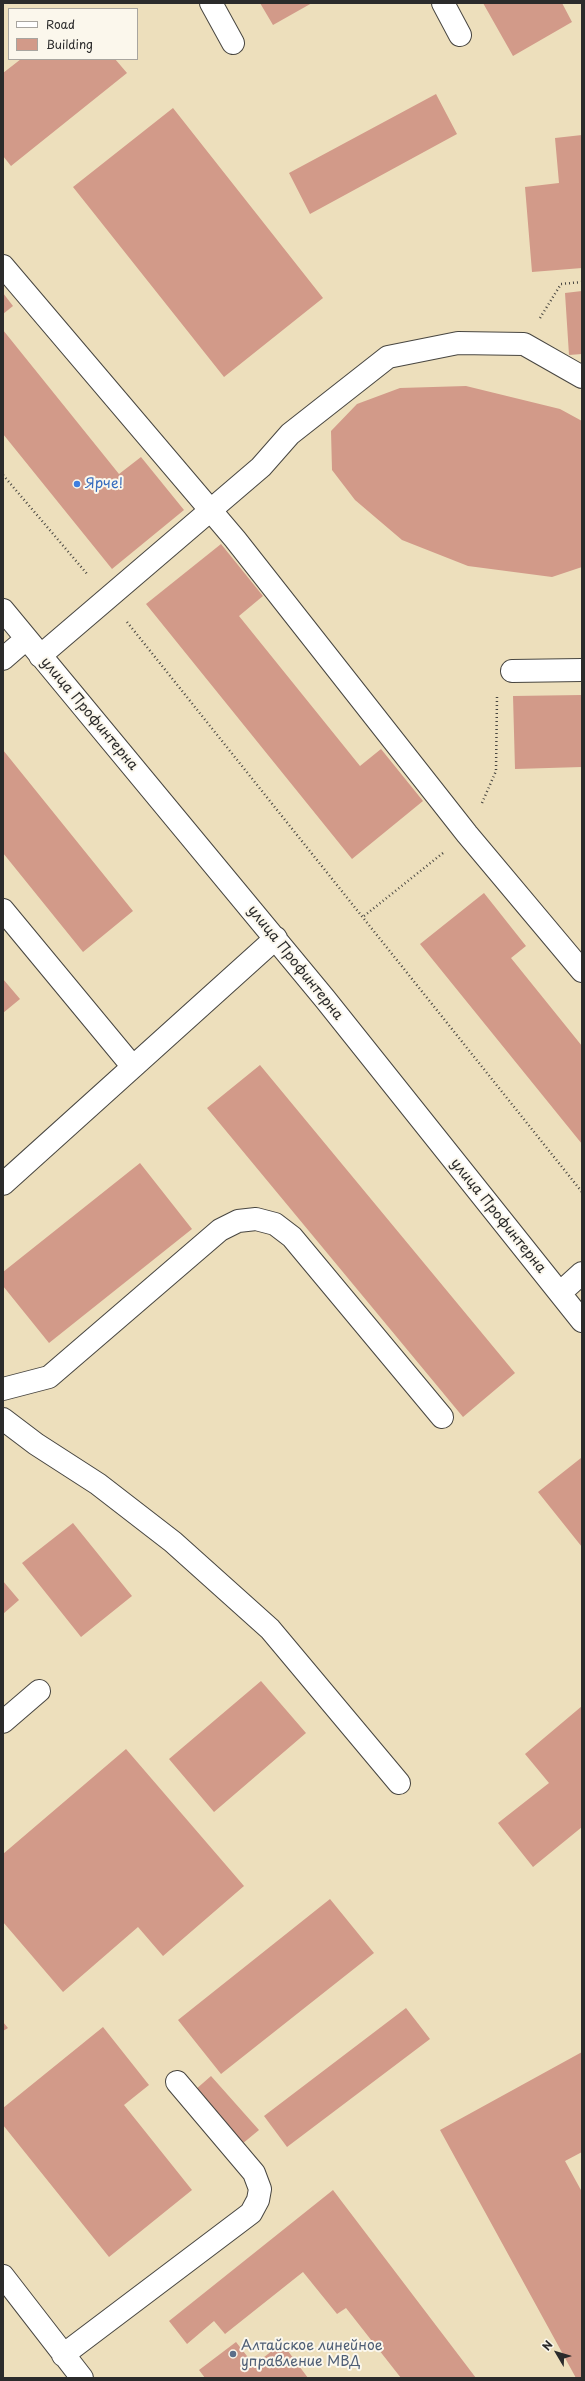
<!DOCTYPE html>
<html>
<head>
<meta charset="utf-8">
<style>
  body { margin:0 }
  #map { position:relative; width:585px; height:2381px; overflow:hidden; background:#eddfbc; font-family:"Playpen Sans",sans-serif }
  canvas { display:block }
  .frame { position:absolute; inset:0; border:4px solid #2b2b2b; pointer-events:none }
  .legend { position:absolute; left:8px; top:8px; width:130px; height:52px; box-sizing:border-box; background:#fbf7ec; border:1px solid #a8a59f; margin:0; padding:5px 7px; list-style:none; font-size:12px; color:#2b2b2b }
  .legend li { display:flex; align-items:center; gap:8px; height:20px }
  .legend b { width:20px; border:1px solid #a8a59f }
  .north { position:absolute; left:537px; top:2333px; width:40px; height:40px; -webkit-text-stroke:3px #fbf7ec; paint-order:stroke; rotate:308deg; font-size:11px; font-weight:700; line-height:16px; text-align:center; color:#2b2b2b }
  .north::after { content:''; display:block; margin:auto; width:14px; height:18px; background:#2b2b2b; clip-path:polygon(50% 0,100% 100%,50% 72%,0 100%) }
</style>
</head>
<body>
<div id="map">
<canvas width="585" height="2381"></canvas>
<div class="frame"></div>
<ul class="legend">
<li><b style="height:5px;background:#fff"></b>Road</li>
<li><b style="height:11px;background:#d29a89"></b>Building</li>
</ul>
<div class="north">N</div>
</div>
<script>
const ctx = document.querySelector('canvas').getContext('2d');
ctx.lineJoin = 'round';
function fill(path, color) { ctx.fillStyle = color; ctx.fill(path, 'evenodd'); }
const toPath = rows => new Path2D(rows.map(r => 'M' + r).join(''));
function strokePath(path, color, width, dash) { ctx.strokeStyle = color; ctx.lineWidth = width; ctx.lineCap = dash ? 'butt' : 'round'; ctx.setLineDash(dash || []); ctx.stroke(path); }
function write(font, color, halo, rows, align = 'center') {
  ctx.font = font + ' "Playpen Sans",sans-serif'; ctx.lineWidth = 4; ctx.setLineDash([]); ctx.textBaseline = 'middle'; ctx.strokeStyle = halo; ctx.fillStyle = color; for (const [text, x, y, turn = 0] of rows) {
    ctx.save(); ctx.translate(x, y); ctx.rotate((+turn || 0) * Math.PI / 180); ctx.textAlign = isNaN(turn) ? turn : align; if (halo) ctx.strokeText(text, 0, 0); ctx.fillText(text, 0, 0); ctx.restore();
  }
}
fill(toPath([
  [260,3,312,3,273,25],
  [483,3,562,3,572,22,513,56],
  [21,59,115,59,127,73,11,166,3,156,3,73],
  [436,94,457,134,310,214,289,173],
  [173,108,323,298,224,377,73,187],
  [582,135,582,268,532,272,525,187,559,183,555,138],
  [582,291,582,354,569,355,565,293],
  [3,293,13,306,3,314],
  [3,330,119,474,141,457,184,510,112,569,3,434],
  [466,386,560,409,582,421,582,567,552,577,468,566,402,540,355,500,332,470,331,431,357,404,400,388],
  [221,544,263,596,239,616,360,766,381,749,423,801,352,859,146,604],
  [582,695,582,767,515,769,513,696],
  [3,750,133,911,83,952,3,853],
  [484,893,526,946,511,958,582,1046,582,1144,420,944],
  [3,979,20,999,3,1013],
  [260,1065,515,1373,463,1417,207,1108],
  [140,1163,192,1229,49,1343,3,1286,3,1272],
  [581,1458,582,1460,582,1547,538,1492],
  [73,1523,132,1596,81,1637,22,1563],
  [3,1581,19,1600,3,1614],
  [261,1681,306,1733,214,1812,169,1759],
  [582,1706,582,1827,533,1867,498,1823,549,1783,525,1754],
  [126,1749,244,1886,163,1956,138,1927,63,1992,3,1922,3,1854],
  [330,1899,374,1953,221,2074,178,2020],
  [406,2008,430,2039,287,2147,264,2116],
  [3,2022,8,2028,3,2031],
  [103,2027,149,2085,124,2105,192,2190,109,2257,3,2125,3,2108],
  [582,2052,582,2152,565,2161,582,2192,582,2378,576,2378,440,2130],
  [211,2076,259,2130,242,2144,195,2090],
  [333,2190,476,2378,401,2378,346,2308,337,2314,303,2272,225,2334,214,2321,187,2344,169,2321],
  [236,2342,254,2365,282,2343,308,2378,205,2378,199,2370]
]), '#d29a89');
const minor = toPath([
  [211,3,233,43],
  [443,3,460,35],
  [3,266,235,539,467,834,582,971],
  [3,610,325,999,582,1321],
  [40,656,261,467,290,434,388,357,458,343,524,344,582,377],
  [3,659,26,639],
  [512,671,582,670],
  [3,910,133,1067],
  [3,1184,276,938],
  [560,1293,582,1273],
  [3,1389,49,1377,220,1230,238,1221,256,1219,275,1224,292,1237,442,1417],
  [3,1419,36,1444,98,1484,173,1542,270,1629,399,1783],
  [3,1722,39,1691],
  [3,2276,82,2378],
  [63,2355,251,2213,258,2200,260,2189,254,2173,177,2082]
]);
strokePath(minor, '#484641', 24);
strokePath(toPath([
  [540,318,561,284,582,282],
  [3,475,88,575],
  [127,622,582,1192],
  [482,803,496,771,497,697],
  [364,916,443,853]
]), '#484641', 2.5, [1, 3]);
strokePath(minor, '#fff', 22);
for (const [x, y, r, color] of [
  [77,484,4,"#3f7fe0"],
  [233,2354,4,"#5c6f8a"]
]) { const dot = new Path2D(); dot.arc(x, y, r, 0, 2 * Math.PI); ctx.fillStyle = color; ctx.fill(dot); strokePath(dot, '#fbf7ec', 1.5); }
write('14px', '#366cbe', '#fbf7ec', [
  ["Ярче!",85,484]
], 'left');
write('14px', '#2b2b2b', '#fbf7ec', [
  ["улица Профинтерна",89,714,50],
  ["улица Профинтерна",295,963,51],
  ["улица Профинтерна",498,1216,51]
]);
write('14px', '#4e5e75', '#fbf7ec', [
  ["Алтайское линейное",241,2346],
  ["управление МВД",241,2362]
], 'left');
</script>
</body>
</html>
